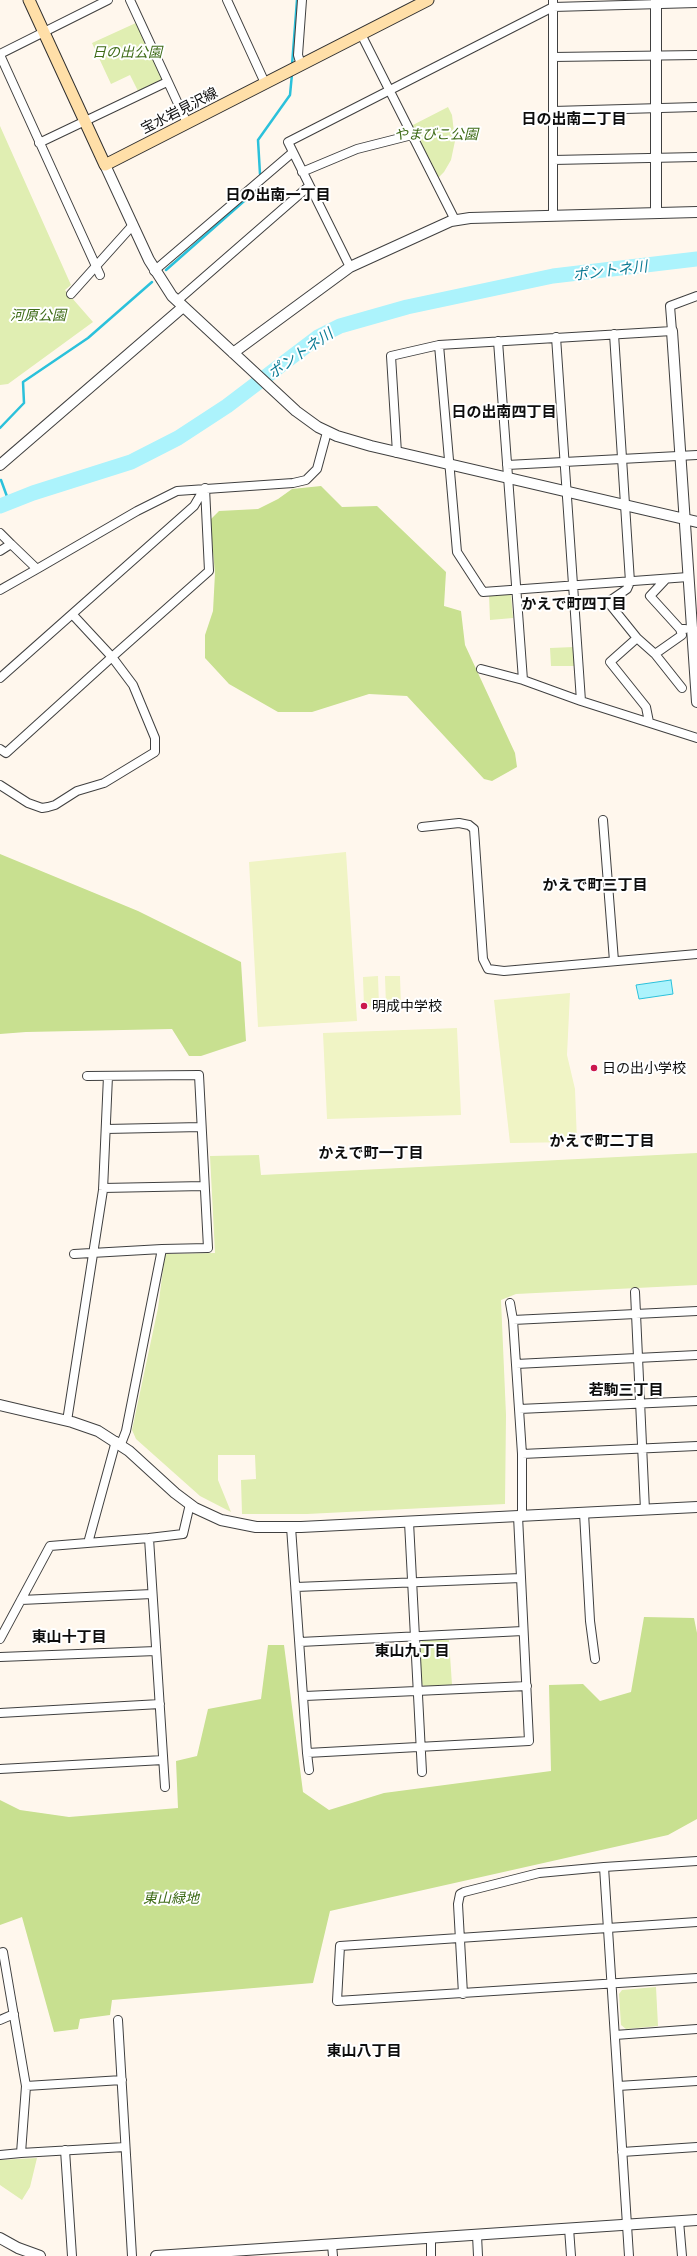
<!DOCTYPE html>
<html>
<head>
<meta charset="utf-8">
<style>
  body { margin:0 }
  canvas { display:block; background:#fff7ed }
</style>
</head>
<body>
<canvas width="697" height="2256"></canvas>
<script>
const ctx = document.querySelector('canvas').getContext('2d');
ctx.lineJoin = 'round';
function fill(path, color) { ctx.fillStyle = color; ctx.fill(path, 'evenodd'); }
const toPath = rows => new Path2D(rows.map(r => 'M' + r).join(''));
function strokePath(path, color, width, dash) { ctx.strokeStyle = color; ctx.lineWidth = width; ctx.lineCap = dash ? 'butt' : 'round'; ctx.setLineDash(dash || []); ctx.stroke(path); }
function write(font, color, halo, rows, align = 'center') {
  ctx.font = font + ' Georgia,"Noto Sans JP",serif'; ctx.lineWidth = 4; ctx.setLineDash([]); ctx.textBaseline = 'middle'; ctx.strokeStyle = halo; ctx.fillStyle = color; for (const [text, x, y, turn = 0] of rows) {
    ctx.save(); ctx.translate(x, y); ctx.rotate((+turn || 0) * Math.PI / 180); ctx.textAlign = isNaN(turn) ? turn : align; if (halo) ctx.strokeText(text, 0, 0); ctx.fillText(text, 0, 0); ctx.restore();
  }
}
fill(toPath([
  [138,22,165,81,139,93,130,75,111,84,92,43],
  [448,107,452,115,455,141,451,160,444,172,437,179,411,126],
  [0,126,71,285,65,290,93,322,8,384,0,385],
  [489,595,511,595,513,618,490,620],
  [574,647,574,666,551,666,550,648],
  [697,1153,697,1285,516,1294,501,1300,506,1415,505,1504,307,1514,242,1514,241,1480,256,1479,255,1455,218,1455,218,1480,231,1512,200,1496,136,1439,132,1430,158,1308,165,1254,215,1253,210,1156,259,1155,261,1175],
  [423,1640,449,1640,452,1685,425,1687,421,1683,420,1643],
  [656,1987,658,2026,626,2029,621,2025,619,1994,622,1990],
  [37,2158,30,2187,22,2200,0,2185,0,2160]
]), '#e0eeb2');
fill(toPath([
  [321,486,342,507,377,506,446,572,444,606,461,611,465,645,515,753,517,767,492,781,484,779,407,696,369,694,312,712,278,712,229,684,205,658,205,635,213,611,215,573,210,520,219,511,258,509,278,499,292,489],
  [0,854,138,911,241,962,246,1041,201,1056,189,1056,172,1029,26,1032,0,1034],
  [644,1617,694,1618,697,1633,697,1819,668,1835,330,1911,313,1983,112,2000,110,2015,80,2019,78,2029,54,2032,22,1917,0,1925,0,1800,20,1810,69,1817,178,1808,176,1761,197,1756,208,1709,261,1699,268,1645,284,1645,303,1792,329,1810,384,1793,551,1771,549,1685,583,1684,600,1701,631,1692]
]), '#c8e090');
fill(toPath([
  [346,852,357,1021,258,1027,249,862],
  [378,976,379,1006,364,1007,363,977],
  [385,976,400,976,401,1006,386,1006],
  [570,993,567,1055,575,1089,577,1142,510,1143,494,1000],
  [457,1028,461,1115,327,1119,323,1033]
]), '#f0f4c5');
const water = toPath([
  [671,980,673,994,639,999,636,985,671,980]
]);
fill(water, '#acf3fc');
strokePath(water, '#2bc1db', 1);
strokePath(toPath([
  [292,65,297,0],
  [260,174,258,140,290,95,292,74],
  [166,270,260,187,261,184],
  [0,428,24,403,23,382,88,338,152,282],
  [1,480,9,502]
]), '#2bc1db', 2.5);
strokePath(toPath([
  [0,506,33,493,131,462,178,438,227,406,318,337,340,326,407,307,553,276,697,259]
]), '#acf3fc', 15);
const minor = toPath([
  [130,0,187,123],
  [227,0,265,83],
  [361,34,455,220],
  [0,54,108,0],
  [0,55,100,275],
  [553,57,697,55],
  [301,65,298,55,302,0],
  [553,111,697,107],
  [39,143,167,82],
  [553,160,697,157],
  [302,172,357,149,412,135],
  [553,216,553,0],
  [350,267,288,142,553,7,697,3],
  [154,271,292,153],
  [71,294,132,226],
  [177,301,309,186],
  [614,334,630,582,627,589,608,602,637,638,610,662,646,707,649,722],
  [498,341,523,680,581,701,556,337],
  [439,345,457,552,483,592,688,577],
  [397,453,391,356,439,345,672,331,670,306,697,296],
  [507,465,697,455],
  [0,533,11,544],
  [0,551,11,544,37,569,137,511,177,491,293,483,306,480,317,469,327,432],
  [666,579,650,596,680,629,685,629],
  [0,590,37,569],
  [680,629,682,635,655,654,682,688],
  [637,638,655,654],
  [481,669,523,680],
  [0,678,194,506,204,489],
  [581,701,697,738],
  [0,749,6,753,112,657,73,615],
  [0,785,28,803,42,808,48,807,55,805,77,791,104,783,155,752,155,738,133,685,112,657,209,571,205,488],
  [603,820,614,961],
  [422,827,459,823,469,825,474,829,483,959,488,969,504,971,697,954],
  [87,1076,199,1075,208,1248,162,1249,126,1431,121,1444],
  [106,1129,201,1127],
  [103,1188,204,1186],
  [74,1254,162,1249],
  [635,1292,645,1510],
  [510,1303,513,1320],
  [516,1364,697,1355],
  [519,1409,697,1401],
  [67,1421,103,1190,108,1076],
  [522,1454,697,1446],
  [584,1513,590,1621,595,1659],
  [522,1516,522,1454,513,1320,697,1311],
  [409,1522,422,1772],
  [291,1527,307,1753,529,1741,518,1516],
  [88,1543,116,1441],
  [296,1587,521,1578],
  [21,1600,152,1594],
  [0,1639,50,1546,149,1538],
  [300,1642,523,1631],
  [0,1657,156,1651],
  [305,1696,527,1686],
  [0,1713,160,1704],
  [307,1753,309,1770],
  [0,1769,163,1760],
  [165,1787,149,1538,183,1534,190,1504],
  [697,1922,340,1946,337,2001,697,1978],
  [0,1953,3,1952,26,2086,21,2153,0,2155],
  [463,1994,458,1904,460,1894,464,1892,539,1873,604,1867],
  [0,2020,14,2014],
  [118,2020,132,2256],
  [615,2035,697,2029],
  [26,2086,122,2080],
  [618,2086,697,2081],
  [65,2150,72,2256],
  [622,2152,697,2147],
  [21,2153,125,2147],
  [679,2221,682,2256],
  [569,2228,571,2256],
  [477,2235,478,2256],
  [431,2238,431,2256],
  [332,2245,333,2256],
  [629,2256,604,1867,697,1861]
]);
const tertiary = toPath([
  [105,165,149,260,172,296,296,411,318,427,337,436,371,446,697,522],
  [656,213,656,0],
  [672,331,697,702],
  [233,353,350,267,451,221,470,218,697,212],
  [0,465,183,307],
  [0,1405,72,1422,98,1431,129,1451,175,1493,195,1508,221,1520,256,1527,301,1527,697,1507],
  [0,2238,18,2248,40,2256],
  [156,2256,697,2220]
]);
const secondary = toPath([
  [29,0,105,165,428,0]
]);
strokePath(minor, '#404040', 10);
strokePath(tertiary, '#404040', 12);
strokePath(secondary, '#2f2f2f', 13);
strokePath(minor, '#fff', 8);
strokePath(tertiary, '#fff', 10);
strokePath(secondary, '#ffdfa8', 11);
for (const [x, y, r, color] of [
  [364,1006,4,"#cb174d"],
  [594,1068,4,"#cb174d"]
]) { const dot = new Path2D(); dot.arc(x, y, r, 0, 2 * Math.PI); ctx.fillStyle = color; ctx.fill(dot); strokePath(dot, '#fff', 1.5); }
write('italic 14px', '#3e6b17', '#fff', [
  ["日の出公園",127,52],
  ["やまびこ公園",436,134],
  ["河原公園",38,315],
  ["東山緑地",171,1898]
]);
write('14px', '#0d0d0d', '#fff', [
  ["宝水岩見沢線",179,110,-27]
]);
write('14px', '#0d0d0d', '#fff', [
  ["明成中学校",372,1006],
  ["日の出小学校",602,1068]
], 'left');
write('bold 15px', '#0d0d0d', '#fff', [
  ["日の出南二丁目",574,118],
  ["日の出南一丁目",278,194],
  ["日の出南四丁目",504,411],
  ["かえで町四丁目",574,603],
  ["かえで町三丁目",595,884],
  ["かえで町二丁目",602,1140],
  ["かえで町一丁目",371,1152],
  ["若駒三丁目",626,1389],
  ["東山十丁目",69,1636],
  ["東山九丁目",412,1650],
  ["東山八丁目",364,2050]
]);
write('italic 15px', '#0b7b94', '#fff', [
  ["ポントネ川",610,270,-7],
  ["ポントネ川",300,353,-35]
]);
</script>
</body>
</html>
